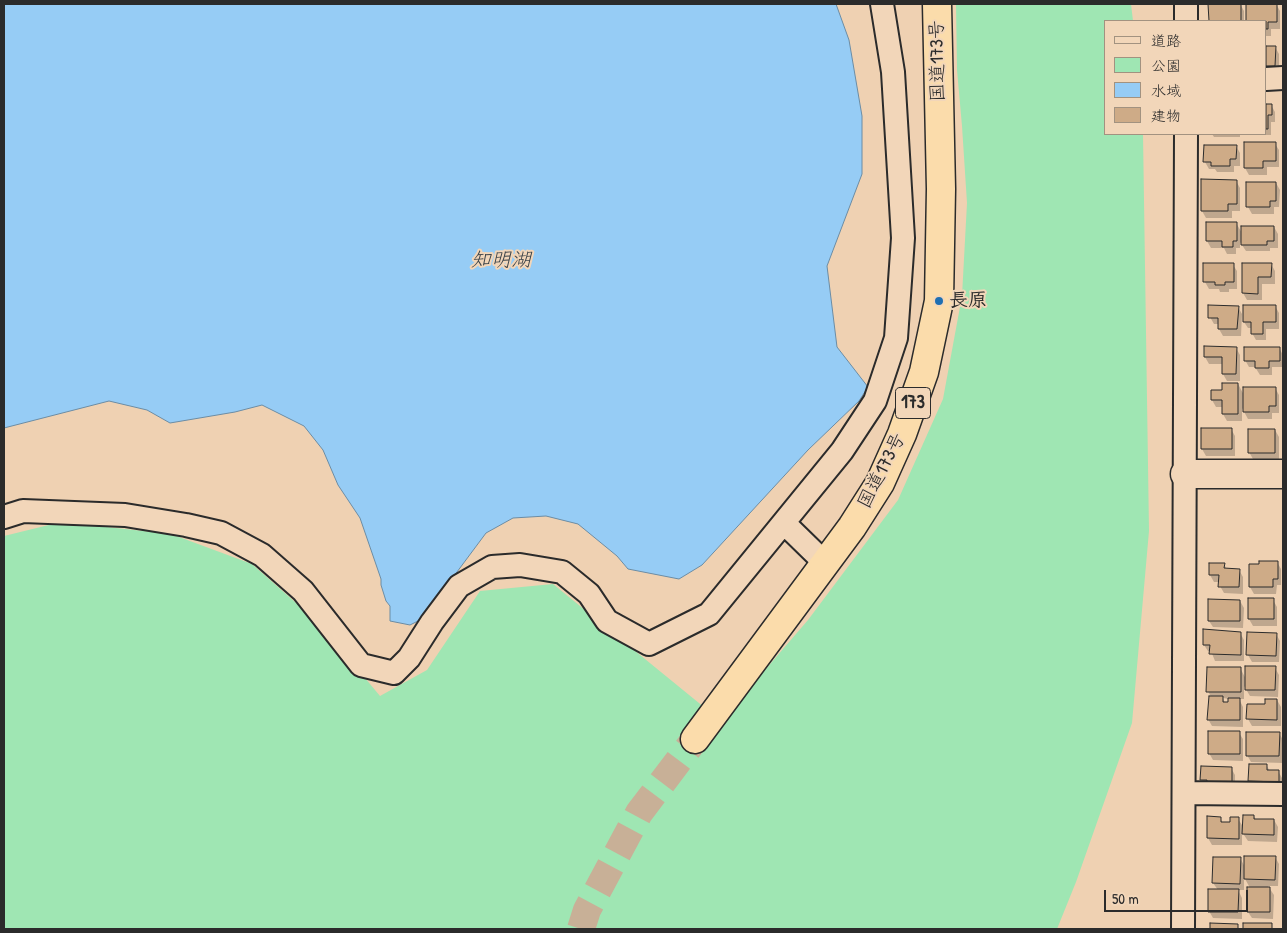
<!DOCTYPE html>
<html>
<head>
<meta charset="utf-8">
<style>
  body { margin:0 }
  #map { position:relative; width:1287px; height:933px; overflow:hidden; background:#efd1b2; font-family:"Patrick Hand","Klee One",sans-serif }
  canvas { display:block }
  .frame { position:absolute; inset:0; border:5px solid #2b2b2b; pointer-events:none }
  .legend { position:absolute; left:1104px; top:20px; width:162px; height:115px; box-sizing:border-box; background:#f2d6b9; border:1px solid #a29280; margin:0; padding:6px 9px; list-style:none; font-size:15px; color:#2b2b2b }
  .legend li { display:flex; align-items:center; gap:10px; height:25px }
  .legend b { width:25px; border:1px solid #a29280 }
  .scale { position:absolute; left:1104px; top:890px; width:144px; height:22px; box-sizing:border-box; border:2px solid #2b2b2b; border-top:0; padding-left:6px; font-size:15px; line-height:18px; white-space:nowrap; color:#2b2b2b; -webkit-text-stroke:4px #f2d6b9; paint-order:stroke }
</style>
</head>
<body>
<div id="map">
<canvas width="1287" height="933"></canvas>
<div class="frame"></div>
<ul class="legend">
<li><b style="height:6px;background:#f2d6b9"></b>道路</li>
<li><b style="height:14px;background:#9fe6b3"></b>公園</li>
<li><b style="height:14px;background:#96ccf5"></b>水域</li>
<li><b style="height:14px;background:#ceab87"></b>建物</li>
</ul>
<div class="scale">50 m</div>
</div>
<script>
const ctx = document.querySelector('canvas').getContext('2d');
ctx.lineJoin = 'round';
function fill(path, color) { ctx.fillStyle = color; ctx.fill(path, 'evenodd'); }
const toPath = rows => new Path2D(rows.map(r => 'M' + r).join(''));
function strokePath(path, color, width, dash) { ctx.strokeStyle = color; ctx.lineWidth = width; ctx.lineCap = dash ? 'butt' : 'round'; ctx.setLineDash(dash || []); ctx.stroke(path); }
function write(font, color, halo, rows, align = 'center') {
  ctx.font = font + ' "Patrick Hand","Klee One",sans-serif'; ctx.lineWidth = 4; ctx.setLineDash([]); ctx.textBaseline = 'middle'; ctx.strokeStyle = halo; ctx.fillStyle = color; for (const [text, x, y, turn = 0] of rows) {
    ctx.save(); ctx.translate(x, y); ctx.rotate((+turn || 0) * Math.PI / 180); ctx.textAlign = isNaN(turn) ? turn : align; if (halo) ctx.strokeText(text, 0, 0); ctx.fillText(text, 0, 0); ctx.restore();
  }
}
fill(toPath([
  [956,4,1131,4,1133,21,1106,21,1106,134,1143,134,1149,531,1132,723,1076,882,1057,929,4,929,4,536,61,522,171,534,252,564,320,624,380,696,427,670,480,591,553,584,721,721,808,620,898,500,943,399,962,296,967,203,962,126,957,70]
]), '#9fe6b3');
const water = toPath([
  [4,4,836,4,849,40,862,116,862,174,827,266,837,347,868,387,859,401,808,450,702,565,679,579,628,569,617,556,578,524,546,516,513,518,486,533,451,580,439,593,422,619,410,625,390,621,390,606,386,601,381,585,381,579,360,518,338,485,323,450,304,426,262,405,235,412,170,423,147,410,109,401,4,428,4,4]
]);
fill(water, '#96ccf5');
strokePath(water, '#6b8ca4', 1);
fill(toPath([
  [1240,4,1244,11,1244,21,1210,21,1210,5],
  [1276,4,1280,11,1280,29,1271,29,1271,36,1266,36,1266,21,1248,21,1247,5],
  [1266,47,1275,47,1279,54,1279,73,1266,73],
  [1266,105,1271,105,1275,112,1275,122,1271,122,1271,135,1250,135,1249,134,1266,134],
  [1212,134,1240,134,1240,137,1214,137],
  [1275,144,1279,150,1279,167,1267,167,1267,175,1249,175,1245,168],
  [1205,146,1236,146,1240,153,1240,166,1234,166,1234,172,1217,172,1215,169,1209,169,1205,162],
  [1202,181,1236,181,1240,188,1240,211,1232,211,1232,218,1206,218,1202,211],
  [1276,183,1280,190,1279,207,1274,207,1274,214,1252,214,1248,207],
  [1236,223,1242,233,1274,227,1278,234,1278,248,1270,248,1270,251,1246,251,1240,242,1240,248,1236,248,1236,254,1227,254,1224,248,1211,248,1207,241],
  [1243,264,1271,264,1275,271,1275,284,1262,284,1262,300,1247,300,1243,293],
  [1233,265,1237,271,1237,289,1229,289,1229,292,1220,292,1219,289,1209,289,1205,282],
  [1275,306,1279,313,1279,329,1266,329,1266,340,1256,340,1252,333,1252,328,1248,328,1244,322],
  [1238,307,1242,314,1241,336,1223,336,1219,329,1219,324,1214,324,1210,317],
  [1206,347,1236,348,1240,355,1240,381,1227,381,1223,374,1223,364,1209,364,1205,357],
  [1279,348,1283,355,1283,367,1272,367,1272,375,1260,375,1255,367,1249,367,1245,360],
  [1238,384,1244,395,1275,388,1279,395,1279,413,1272,413,1272,419,1248,419,1242,408,1242,421,1227,421,1223,414,1223,407,1216,407,1212,400,1223,392],
  [1231,429,1235,436,1235,456,1206,456,1202,449],
  [1275,430,1279,437,1279,459,1253,459,1249,452],
  [1277,562,1281,569,1281,585,1277,585,1276,594,1254,594,1250,587],
  [1210,564,1224,564,1227,570,1239,570,1243,577,1243,594,1224,593,1220,586,1220,582,1214,582,1210,575],
  [1273,600,1277,607,1277,626,1253,626,1249,619],
  [1240,601,1244,608,1243,628,1213,627,1209,621],
  [1240,633,1244,640,1244,661,1215,661,1211,651,1208,651,1204,645],
  [1276,634,1280,641,1279,662,1252,662,1248,655],
  [1240,668,1246,679,1275,668,1279,675,1278,697,1250,696,1244,686,1244,699,1239,699,1243,707,1243,727,1212,726,1208,719,1211,697,1208,691],
  [1223,698,1229,699,1229,703,1225,703],
  [1277,700,1281,707,1281,726,1252,726,1248,719,1248,705,1266,705],
  [1239,733,1243,739,1243,761,1213,760,1209,753],
  [1279,733,1283,740,1283,763,1251,762,1247,755],
  [1266,765,1270,771,1278,771,1282,778,1282,788,1254,788,1250,781],
  [1231,768,1235,775,1235,791,1206,787,1202,780],
  [1254,816,1256,820,1274,820,1278,827,1277,842,1248,841,1242,832,1242,845,1212,845,1208,838,1220,818,1223,823,1231,823,1238,819,1244,828],
  [1275,857,1279,864,1278,886,1268,886,1274,895,1273,919,1252,918,1248,912,1250,888,1244,877,1244,890,1238,890,1242,898,1242,919,1213,918,1209,911,1218,890,1213,883,1240,858,1245,867]
]), '#0003');
const building = toPath([
  [1208,4,1241,4,1241,21,1209,21,1208,4],
  [1246,4,1277,4,1277,22,1268,22,1268,29,1266,29,1266,21,1246,21,1246,4],
  [1266,46,1276,46,1275,66,1266,66,1266,46],
  [1266,104,1272,104,1272,115,1268,115,1268,129,1266,129,1266,104],
  [1244,142,1276,142,1276,161,1263,161,1263,168,1244,168,1244,142],
  [1204,145,1237,145,1236,159,1230,159,1230,166,1211,166,1211,162,1203,162,1204,145],
  [1201,179,1237,180,1237,204,1228,204,1228,211,1201,211,1201,179],
  [1246,182,1276,182,1276,201,1270,201,1270,207,1246,207,1246,182],
  [1206,222,1237,222,1237,241,1233,241,1233,247,1222,247,1222,241,1206,241,1206,222],
  [1241,226,1274,226,1274,241,1267,241,1267,245,1241,245,1241,226],
  [1203,263,1234,263,1234,282,1225,282,1225,285,1215,285,1215,282,1203,282,1203,263],
  [1242,263,1272,263,1271,277,1258,277,1258,294,1242,293,1242,263],
  [1208,305,1239,306,1237,329,1218,329,1218,318,1208,318,1208,305],
  [1243,305,1276,305,1276,322,1263,322,1263,334,1251,334,1251,322,1243,322,1243,305],
  [1204,346,1237,347,1236,374,1222,374,1222,357,1204,357,1204,346],
  [1244,347,1280,347,1280,361,1269,361,1269,368,1255,368,1255,361,1244,361,1244,347],
  [1222,383,1238,383,1238,414,1222,414,1222,400,1211,400,1211,390,1222,390,1222,383],
  [1243,387,1276,387,1276,406,1269,406,1269,412,1243,412,1243,387],
  [1201,428,1232,428,1232,449,1201,449,1201,428],
  [1248,429,1275,429,1275,453,1248,453,1248,429],
  [1259,561,1278,561,1278,579,1273,579,1273,587,1249,587,1249,564,1259,564,1259,561],
  [1209,563,1225,563,1224,568,1240,569,1239,587,1218,587,1219,575,1209,575,1209,563],
  [1248,598,1274,598,1274,619,1248,619,1248,598],
  [1208,599,1240,600,1240,621,1208,621,1208,599],
  [1203,629,1241,632,1241,655,1209,654,1210,645,1203,645,1203,629],
  [1247,632,1277,633,1276,656,1246,655,1247,632],
  [1245,666,1276,666,1275,690,1245,690,1245,666],
  [1207,667,1241,667,1241,692,1206,692,1207,667],
  [1209,696,1223,696,1223,702,1228,702,1228,698,1240,698,1240,720,1207,720,1209,696],
  [1265,699,1277,699,1277,720,1246,719,1247,704,1265,704,1265,699],
  [1208,731,1240,731,1240,754,1208,754,1208,731],
  [1246,732,1280,732,1279,756,1246,756,1246,732],
  [1249,764,1267,764,1267,770,1279,770,1279,782,1248,781,1249,764],
  [1201,766,1232,767,1232,784,1207,784,1207,780,1200,780,1201,766],
  [1243,815,1254,815,1254,819,1274,819,1274,835,1242,834,1243,815],
  [1207,816,1221,817,1221,822,1230,822,1230,817,1239,817,1239,839,1207,838,1207,816],
  [1244,856,1276,856,1275,880,1244,879,1244,856],
  [1213,857,1241,857,1240,884,1212,883,1213,857],
  [1247,887,1270,887,1270,912,1247,912,1247,887],
  [1208,889,1239,889,1238,912,1208,912,1208,889],
  [1210,923,1238,924,1238,929,1210,929,1210,923],
  [1243,923,1272,923,1272,929,1243,929,1243,923]
]);
fill(building, '#ceab87');
strokePath(building, '#2b2b2b', 1);
strokePath(toPath([
  [581,929,587,910,639,813,695,739]
]), '#c8b097', 28, [28, 14]);
const minor = toPath([
  [1186,4,1186,21],
  [1266,79,1283,78],
  [4,517,23,511,125,515,186,525,221,533,262,555,303,591,361,665,394,673,409,658,432,622,459,586,492,567,520,565,562,572,589,594,607,621,649,644,709,614,842,451,875,401,896,338,903,238,893,72,882,4],
  [784,523,825,563],
  [1184,793,1283,794],
  [1183,929,1186,134]
]);
const tertiary = toPath([
  [1185,474,1283,474]
]);
const trunk = toPath([
  [695,739,852,527,880,483,902,434,924,372,939,301,941,189,937,4]
]);
strokePath(minor, '#2b2b2b', 26);
strokePath(tertiary, '#2b2b2b', 31);
strokePath(trunk, '#2b2b2b', 31);
strokePath(minor, '#f2d6b9', 22);
strokePath(tertiary, '#f2d6b9', 28);
strokePath(trunk, '#fbdcab', 28);
for (const [x, y, r, color] of [
  [939,301,5,"#1f6fb2"]
]) { const dot = new Path2D(); dot.arc(x, y, r, 0, 2 * Math.PI); ctx.fillStyle = color; ctx.fill(dot); strokePath(dot, '#f2d6b9', 2); }
for (const [x, y, w] of [
  [913,403,35]
]) { const box = new Path2D(); box.roundRect(x - w / 2, y - 15.5, w, 31, 4); ctx.fillStyle = '#f2d6b9'; ctx.fill(box); strokePath(box, '#2b2b2b', 1); }
write('bold 18px', '#2b2b2b', null, [
  ["173",913,403]
]);
write('19px', '#2b2b2b', '#f2d6b9', [
  ["国道173号",938,61,-91],
  ["国道173号",882,471,-63]
]);
write('bold 19px', '#2b2b2b', '#f2d6b9', [
  ["長原",949,301]
], 'left');
write('italic 20px', '#3b4349', '#f2d6b9', [
  ["知明湖",501,261]
]);
</script>
</body>
</html>
